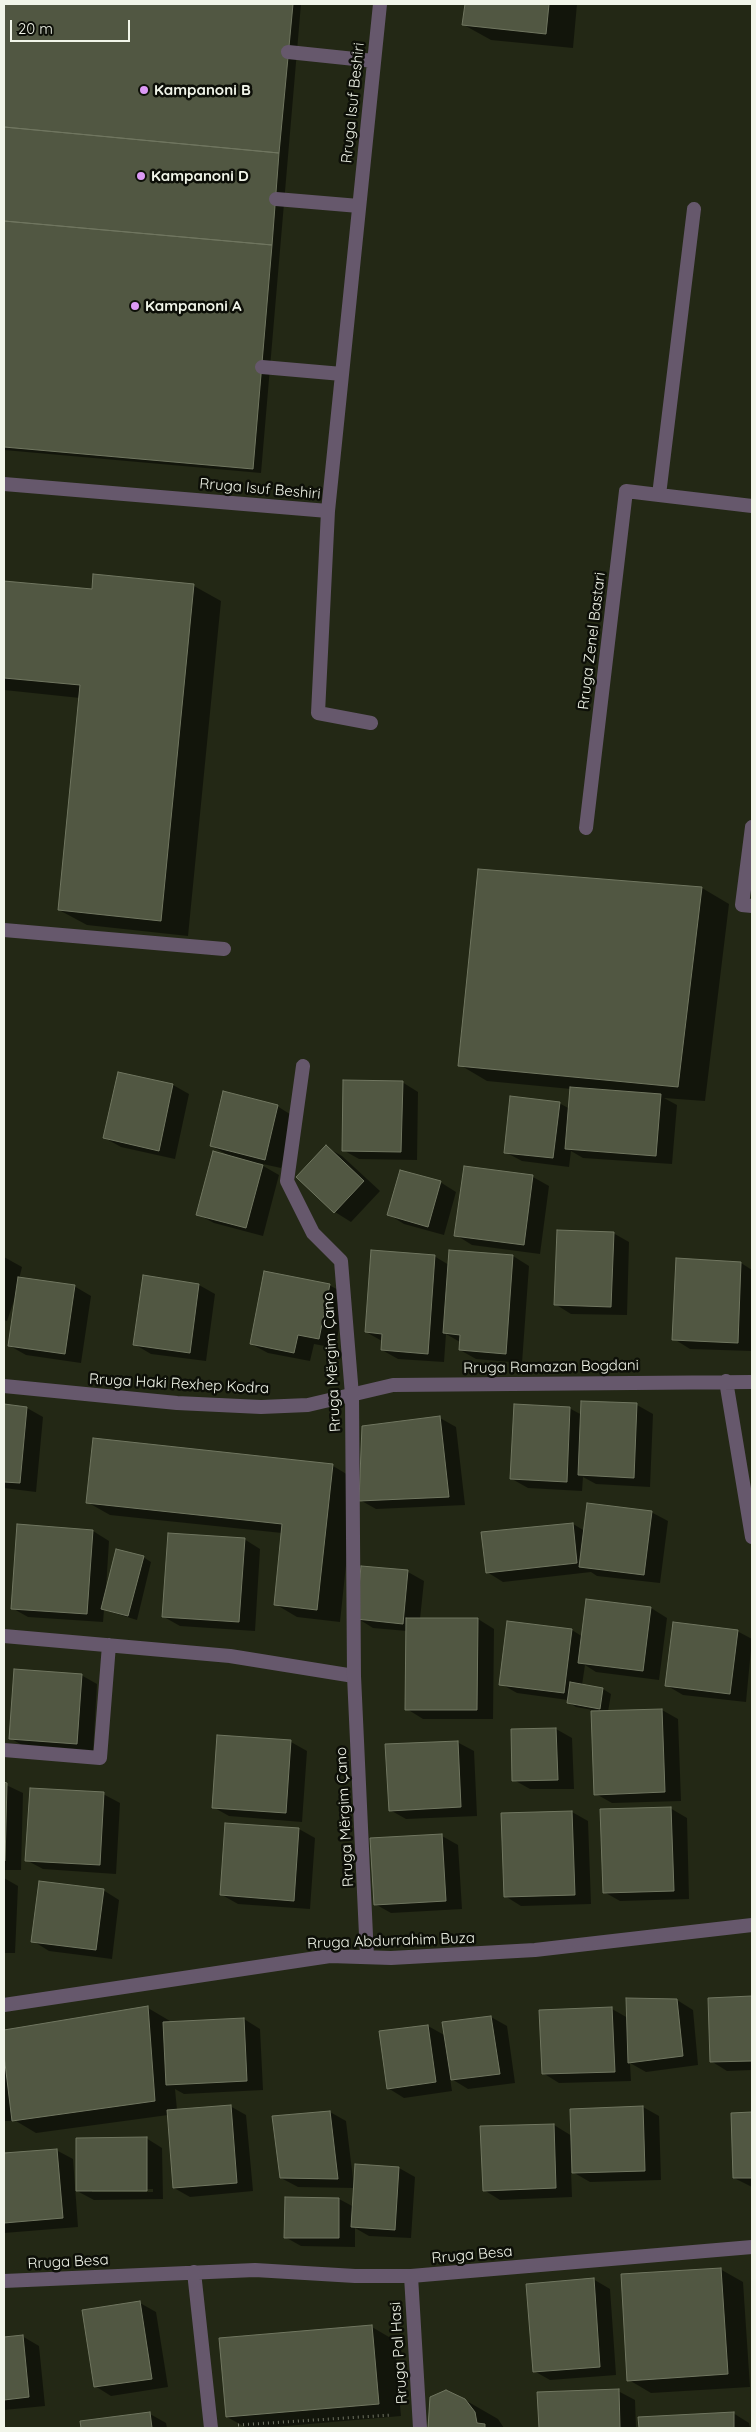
<!DOCTYPE html>
<html>
<head>
<meta charset="utf-8">
<style>
  body { margin:0 }
  #map { position:relative; width:756px; height:2432px; overflow:hidden; background:#232815; font-family:Quicksand,sans-serif }
  canvas { display:block }
  .frame { position:absolute; inset:0; border:5px solid #f1f5e9; pointer-events:none }
  .scale { position:absolute; left:10px; top:20px; width:120px; height:22px; box-sizing:border-box; border:2px solid #f1f5e9; border-top:0; padding-left:6px; font-size:15px; line-height:18px; white-space:nowrap; color:#f1f5e9; -webkit-text-stroke:4px #0d0f08; paint-order:stroke }
</style>
</head>
<body>
<div id="map">
<canvas width="756" height="2432"></canvas>
<div class="frame"></div>
<div class="scale">20 m</div>
</div>
<script>
const ctx = document.querySelector('canvas').getContext('2d');
ctx.lineJoin = 'round';
function fill(path, color) { ctx.fillStyle = color; ctx.fill(path, 'evenodd'); }
const toPath = rows => new Path2D(rows.map(r => 'M' + r).join(''));
function strokePath(path, color, width, dash) { ctx.strokeStyle = color; ctx.lineWidth = width; ctx.lineCap = dash ? 'butt' : 'round'; ctx.setLineDash(dash || []); ctx.stroke(path); }
function write(font, color, halo, rows, align = 'center') {
  ctx.font = font + ' Quicksand,sans-serif'; ctx.lineWidth = 5; ctx.setLineDash([]); ctx.textBaseline = 'middle'; ctx.strokeStyle = halo; ctx.fillStyle = color; for (const [text, x, y, turn = 0] of rows) {
    ctx.save(); ctx.translate(x, y); ctx.rotate((+turn || 0) * Math.PI / 180); ctx.textAlign = isNaN(turn) ? turn : align; if (halo) ctx.strokeText(text, 0, 0); ctx.fillText(text, 0, 0); ctx.restore();
  }
}
fill(toPath([
  [4,4,301,4,261,473,4,450],
  [466,4,577,4,573,48,491,40,464,25],
  [4,582,93,590,194,586,221,601,188,936,87,925,59,910,80,698,4,690],
  [480,870,702,888,729,904,705,1101,664,1098,677,1105,672,1164,583,1158,571,1151,569,1167,522,1161,505,1152,559,1103,570,1109,571,1089,487,1081,460,1065],
  [119,1074,173,1085,189,1094,175,1159,121,1147,105,1138],
  [402,1082,418,1092,417,1160,359,1159,343,1150],
  [277,1106,293,1116,281,1168,258,1163,279,1175,263,1236,214,1223,197,1214,230,1156,211,1146],
  [326,1147,342,1156,380,1191,351,1222,335,1212,298,1177],
  [533,1177,549,1186,540,1254,472,1245,456,1235],
  [440,1182,456,1192,444,1235,404,1224,388,1214],
  [613,1233,629,1242,627,1315,571,1314,555,1304],
  [434,1256,449,1265,513,1256,529,1266,522,1363,476,1359,460,1350,460,1342,446,1334,444,1362,398,1359,382,1350,382,1341,366,1332],
  [4,1257,22,1267,19,1279,74,1286,91,1296,81,1363,26,1355,10,1346,18,1289,7,1321,4,1320],
  [741,1263,752,1270,752,1351,690,1349,674,1339],
  [144,1277,199,1285,215,1294,206,1361,151,1354,134,1344],
  [329,1285,346,1294,335,1348,314,1344,310,1361,268,1353,251,1344],
  [4,1405,27,1408,43,1417,36,1492,4,1488],
  [637,1405,653,1414,650,1487,596,1484,583,1477,582,1491,528,1488,512,1479,569,1408,582,1415],
  [440,1418,456,1427,465,1505,376,1509,360,1500],
  [333,1466,355,1479,340,1622,297,1617,275,1604,282,1533,110,1515,87,1502],
  [651,1512,668,1521,660,1583,597,1576,591,1572,503,1582,487,1572,573,1524,585,1531],
  [93,1531,109,1541,106,1589,143,1557,151,1562,137,1620,104,1610,103,1622,28,1617,12,1608],
  [244,1539,260,1549,255,1631,180,1626,164,1617],
  [363,1567,408,1572,424,1581,420,1619,478,1619,494,1629,493,1719,423,1719,407,1709,407,1631,373,1628,357,1618],
  [651,1608,667,1618,659,1680,596,1672,585,1665,582,1685,603,1689,611,1694,608,1712,662,1710,678,1719,681,1801,612,1803,596,1794,598,1711,576,1707,568,1702,568,1700,517,1693,501,1684,572,1630,583,1637],
  [737,1631,752,1639,746,1702,683,1695,666,1685],
  [81,1675,97,1684,93,1752,27,1748,10,1738],
  [556,1729,572,1738,574,1789,530,1789,514,1780,512,1730],
  [291,1742,307,1751,302,1822,229,1816,213,1807],
  [457,1742,474,1751,477,1816,406,1819,390,1810],
  [4,1784,23,1793,21,1870,4,1870],
  [103,1794,120,1803,116,1874,43,1869,26,1860],
  [670,1808,687,1818,689,1899,620,1901,604,1892],
  [572,1812,588,1821,591,1904,521,1906,505,1896],
  [299,1829,315,1838,310,1909,238,1904,222,1895],
  [442,1836,458,1845,462,1909,391,1913,375,1904],
  [4,1878,18,1886,15,1953,4,1953],
  [103,1890,119,1900,112,1959,49,1951,33,1941],
  [752,1997,752,2070,727,2071,711,2061,709,1999],
  [677,2000,693,2010,698,2065,646,2072,630,2063,631,2081,559,2083,543,2073,541,2011,612,2009,628,2018],
  [148,2008,170,2021,170,2023,244,2019,260,2029,263,2090,184,2094,175,2089,177,2110,230,2106,246,2115,253,2191,190,2197,174,2188,168,2115,36,2133,16,2121,4,2121,4,2031],
  [491,2017,507,2026,515,2083,468,2089,450,2078,452,2091,404,2098,388,2088,428,2026,446,2036],
  [643,2107,659,2116,661,2180,590,2182,571,2171,572,2197,500,2200,484,2190,554,2125,572,2136,571,2110],
  [330,2112,346,2121,354,2187,399,2168,415,2177,411,2238,369,2236,355,2228,355,2247,301,2246,285,2237,339,2199,354,2207,355,2188,298,2187,281,2178],
  [732,2114,752,2114,752,2187,734,2178],
  [146,2138,162,2148,163,2199,94,2200,77,2191],
  [153,2189,153,2192,92,2192,92,2190],
  [56,2150,73,2159,78,2227,4,2233,4,2154],
  [720,2269,743,2282,750,2387,651,2393,629,2380],
  [593,2279,610,2289,616,2375,550,2380,534,2371],
  [140,2303,156,2312,168,2387,111,2396,95,2386],
  [372,2327,394,2340,401,2416,264,2428,247,2428,227,2417],
  [22,2336,39,2346,45,2406,4,2410,4,2338],
  [618,2391,635,2400,636,2428,540,2428,538,2393],
  [431,2398,465,2400,498,2419,504,2428,429,2428],
  [733,2413,749,2423,750,2428,640,2428,640,2418],
  [150,2414,166,2423,167,2428,83,2428,82,2422]
]), '#0007');
const building = toPath([
  [4,4,293,4,279,153,4,127,4,4],
  [465,4,549,4,546,34,462,25,465,4],
  [4,127,279,153,272,245,4,221,4,127],
  [4,221,272,245,253,469,4,447,4,221],
  [93,574,194,584,161,921,58,910,80,685,4,678,4,581,92,589,93,574],
  [478,869,702,887,678,1087,458,1066,478,869],
  [118,1072,173,1084,159,1151,103,1138,118,1072],
  [343,1080,403,1081,401,1152,342,1151,343,1080],
  [570,1087,661,1094,656,1156,565,1149,570,1087],
  [223,1091,278,1105,265,1160,210,1146,223,1091],
  [510,1096,560,1102,553,1158,504,1153,510,1096],
  [326,1145,364,1181,334,1213,296,1177,326,1145],
  [213,1151,263,1165,246,1228,196,1215,213,1151],
  [464,1166,533,1175,524,1245,454,1236,464,1166],
  [400,1170,441,1181,428,1227,387,1215,400,1170],
  [557,1230,614,1232,611,1307,554,1305,557,1230],
  [371,1250,435,1255,428,1354,381,1350,382,1334,365,1332,371,1250],
  [449,1250,513,1255,506,1354,459,1350,460,1335,443,1333,449,1250],
  [676,1258,741,1262,738,1343,672,1340,676,1258],
  [264,1271,330,1284,319,1339,298,1335,294,1353,250,1344,264,1271],
  [143,1275,199,1284,190,1353,133,1345,143,1275],
  [18,1277,75,1285,65,1354,8,1346,18,1277],
  [581,1401,637,1403,634,1478,578,1475,581,1401],
  [4,1404,27,1407,20,1483,4,1482,4,1404],
  [514,1404,570,1407,567,1482,510,1479,514,1404],
  [440,1416,449,1497,359,1501,362,1426,440,1416],
  [93,1438,333,1464,317,1610,274,1605,282,1524,86,1503,93,1438],
  [587,1503,652,1511,644,1575,579,1567,587,1503],
  [573,1523,577,1563,486,1573,481,1532,573,1523],
  [17,1524,93,1530,87,1614,11,1609,17,1524],
  [168,1533,245,1538,239,1622,162,1617,168,1533],
  [116,1549,144,1556,128,1616,101,1609,116,1549],
  [361,1566,408,1570,403,1624,356,1619,361,1566],
  [586,1599,651,1607,643,1671,578,1663,586,1599],
  [406,1618,478,1618,477,1710,405,1710,406,1618],
  [507,1621,572,1629,564,1693,499,1685,507,1621],
  [673,1622,738,1630,730,1694,665,1686,673,1622],
  [14,1669,82,1674,77,1744,9,1739,14,1669],
  [570,1682,603,1688,600,1709,567,1703,570,1682],
  [662,1709,665,1792,594,1795,591,1711,662,1709],
  [556,1728,558,1780,512,1781,511,1729,556,1728],
  [217,1735,291,1740,286,1813,212,1808,217,1735],
  [458,1741,461,1807,389,1811,385,1744,458,1741],
  [4,1782,7,1783,5,1861,4,1861,4,1782],
  [30,1788,104,1792,100,1865,25,1861,30,1788],
  [671,1807,674,1891,603,1893,600,1809,671,1807],
  [572,1811,575,1895,504,1897,501,1813,572,1811],
  [225,1823,299,1828,294,1901,220,1895,225,1823],
  [442,1834,446,1901,374,1905,370,1838,442,1834],
  [39,1881,104,1889,96,1950,31,1942,39,1881],
  [752,1996,752,2061,710,2062,708,1998,752,1996],
  [626,1998,677,1999,683,2056,628,2063,626,1998],
  [148,2006,155,2101,12,2121,4,2055,4,2030,148,2006],
  [612,2007,615,2072,542,2074,539,2010,612,2007],
  [491,2016,500,2074,451,2080,442,2022,491,2016],
  [244,2018,247,2081,166,2085,163,2022,244,2018],
  [428,2025,436,2082,387,2089,379,2031,428,2025],
  [231,2105,237,2183,173,2188,167,2110,231,2105],
  [643,2106,645,2171,572,2173,570,2109,643,2106],
  [330,2111,338,2179,280,2178,272,2116,330,2111],
  [752,2112,752,2178,733,2178,731,2113,752,2112],
  [554,2124,556,2188,483,2191,480,2126,554,2124],
  [147,2137,147,2191,76,2191,76,2138,147,2137],
  [57,2149,63,2218,4,2223,4,2153,57,2149],
  [355,2164,399,2167,395,2230,351,2227,355,2164],
  [285,2197,339,2198,339,2238,284,2238,285,2197],
  [721,2268,728,2374,627,2381,621,2274,721,2268],
  [594,2278,600,2367,533,2372,526,2284,594,2278],
  [140,2301,152,2379,94,2387,82,2310,140,2301],
  [372,2325,379,2404,226,2417,219,2338,372,2325],
  [23,2335,29,2397,4,2400,4,2337,23,2335],
  [619,2389,620,2428,539,2428,537,2392,619,2389],
  [446,2390,465,2399,475,2412,477,2423,485,2424,485,2428,428,2428,430,2397,446,2390],
  [150,2412,152,2428,81,2428,80,2421,150,2412],
  [734,2412,734,2428,639,2428,638,2417,734,2412]
]);
fill(building, '#515742');
strokePath(building, '#707660', 1);
strokePath(toPath([
  [238,2425,391,2415]
]), '#6f7363', 3, [1, 4]);
strokePath(toPath([
  [288,52,374,61],
  [276,199,359,206],
  [694,209,659,495,752,506],
  [262,367,342,374],
  [4,484,328,511],
  [371,723,318,713,328,511,380,4],
  [752,827,742,905,752,906],
  [586,828,626,491,659,495],
  [4,930,224,949],
  [303,1066,287,1181,313,1233,341,1261,352,1395],
  [4,1636,230,1656,354,1676],
  [4,1750,100,1758,109,1645]
]), '#66586c', 14);
strokePath(toPath([
  [726,1381,752,1537],
  [4,1386,177,1403,261,1407,308,1405,393,1385,752,1382],
  [352,1395,354,1676,367,1957],
  [4,2005,330,1956,391,1958,535,1950,752,1925],
  [194,2272,211,2428],
  [411,2276,420,2428],
  [4,2281,255,2270,355,2276,411,2276,752,2247]
]), '#66586c', 14);
for (const [x, y, r, color] of [
  [144,90,5,"#dc99f5"],
  [141,176,5,"#dc99f5"],
  [135,306,5,"#dc99f5"]
]) { const dot = new Path2D(); dot.arc(x, y, r, 0, 2 * Math.PI); ctx.fillStyle = color; ctx.fill(dot); strokePath(dot, '#0d0f08', 2); }
write('bold 15px', '#f1f5e9', '#0d0f08', [
  ["Kampanoni B",154,90],
  ["Kampanoni D",151,176],
  ["Kampanoni A",145,306]
], 'left');
write('15px', '#f1f5e9', '#0d0f08', [
  ["Rruga Isuf Beshiri",353,103,-84],
  ["Rruga Isuf Beshiri",260,489,5],
  ["Rruga Zenel Bastari",592,641,-83],
  ["Rruga Mërgim Çano",332,1362,-93],
  ["Rruga Ramazan Bogdani",551,1367,-1],
  ["Rruga Haki Rexhep Kodra",179,1384,3],
  ["Rruga Mërgim Çano",345,1817,-93],
  ["Rruga Abdurrahim Buza",391,1941,-2],
  ["Rruga Besa",472,2255,-5],
  ["Rruga Besa",68,2262,-3],
  ["Rruga Pal Hasi",399,2353,-94]
]);
</script>
</body>
</html>
